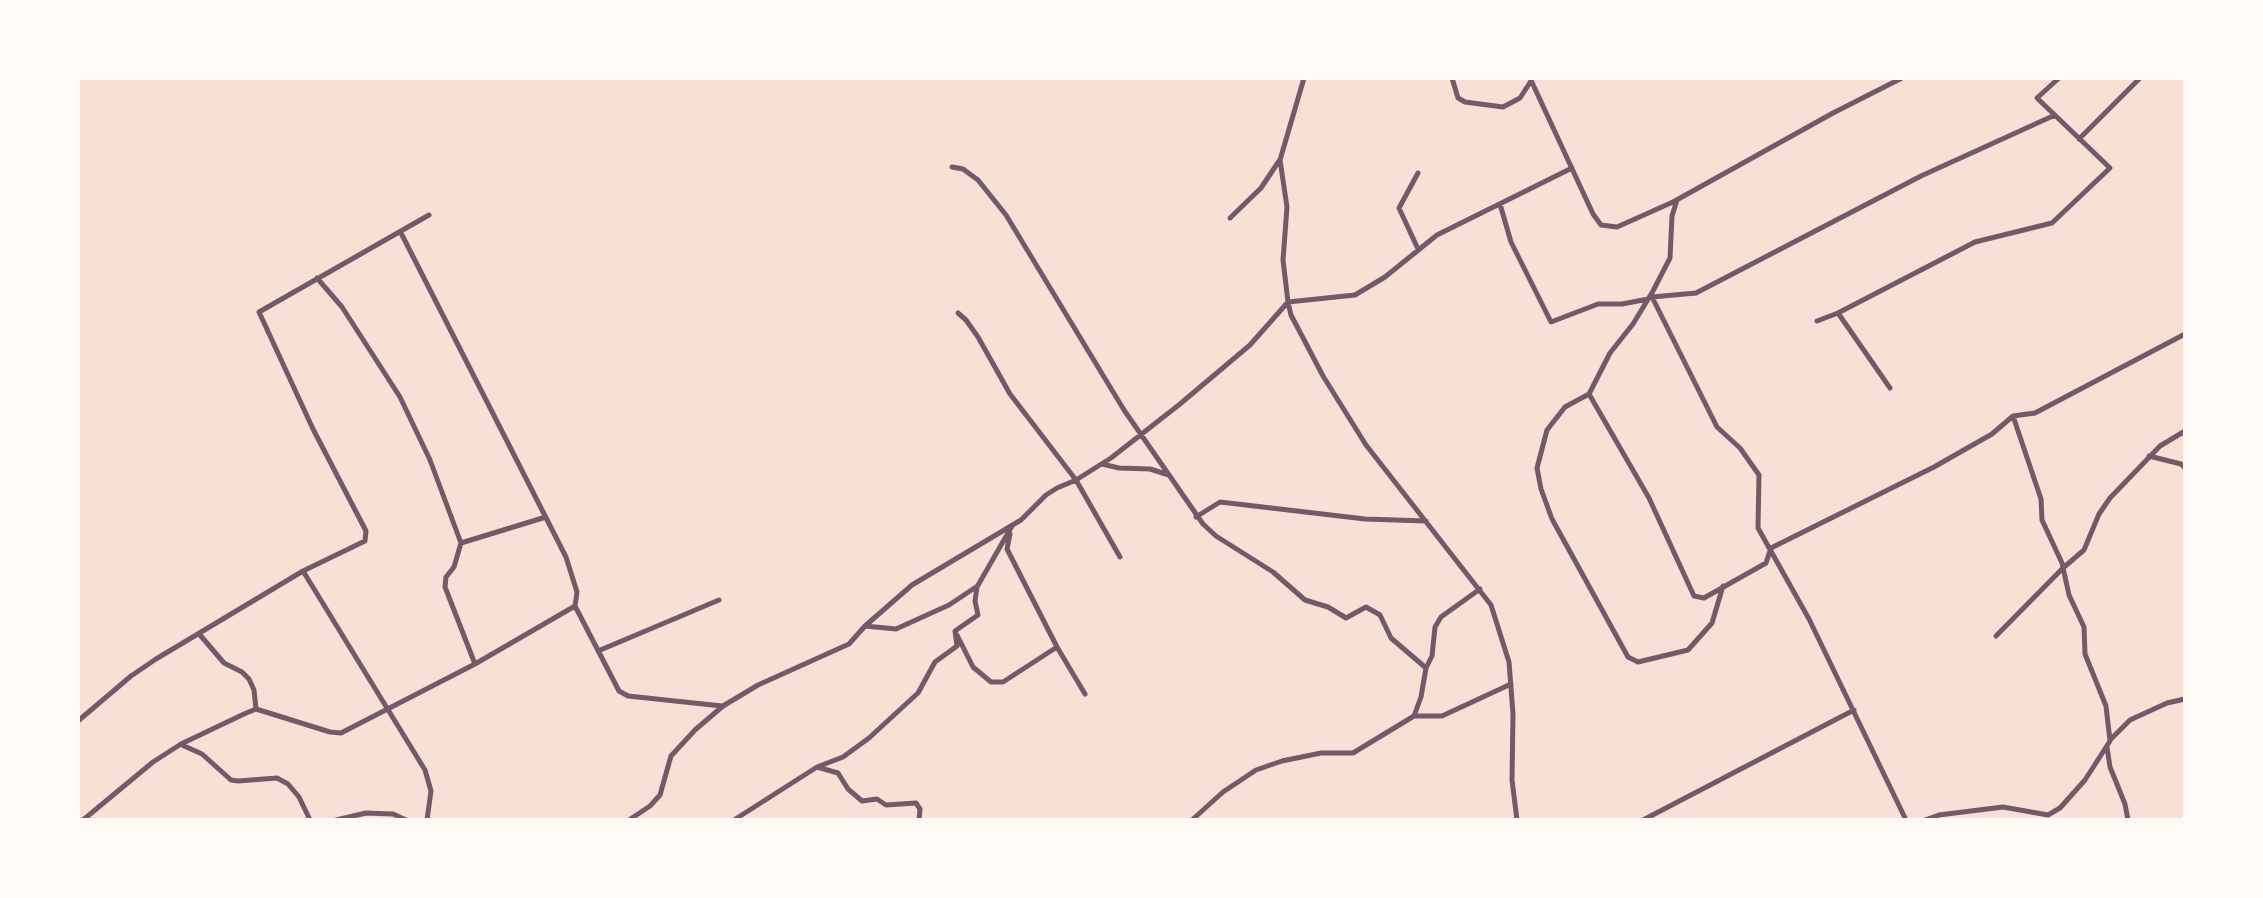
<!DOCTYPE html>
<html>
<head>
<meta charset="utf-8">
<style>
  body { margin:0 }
  #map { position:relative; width:2263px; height:898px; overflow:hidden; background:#f7e1d7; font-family:Literata,serif }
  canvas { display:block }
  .frame { position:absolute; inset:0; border:80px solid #fffaf5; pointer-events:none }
</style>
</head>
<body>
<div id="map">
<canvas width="2263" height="898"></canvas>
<div class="frame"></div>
</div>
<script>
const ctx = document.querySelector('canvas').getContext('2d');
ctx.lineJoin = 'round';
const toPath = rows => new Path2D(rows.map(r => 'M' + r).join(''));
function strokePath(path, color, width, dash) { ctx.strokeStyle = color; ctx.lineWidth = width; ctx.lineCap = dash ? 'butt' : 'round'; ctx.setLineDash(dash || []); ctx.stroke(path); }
strokePath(toPath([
  [1304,78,1280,160,1287,207,1283,260,1288,302,1291,315,1323,376,1366,445,1491,605,1509,662,1513,714,1512,780,1517,820],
  [1452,78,1458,98,1465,102,1503,107,1520,98,1531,81],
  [1530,78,1593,214,1601,225,1617,227,1673,202,1833,113,1902,78],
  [2079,139,2140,78],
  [952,167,963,169,978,180,1006,215,1124,410,1203,524,1216,536,1273,572,1305,600,1328,607,1346,618,1366,607,1380,615,1391,638,1426,668],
  [1418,173,1399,208,1418,249],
  [1677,200,1672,216,1670,258,1653,291,1633,324,1610,353,1589,394,1565,407,1547,430,1537,468,1541,489,1552,519,1628,657,1638,662,1688,650,1712,623,1723,586],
  [1500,204,1511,242,1551,322,1598,304,1622,304,1648,299],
  [1230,218,1261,188,1279,161],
  [401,233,566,557,577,592,575,606,619,691,628,696,722,706],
  [317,278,342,307,400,397,430,460,461,543,454,567,446,577,445,587,475,664],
  [958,313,966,320,978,337,1010,394,1076,480,1120,557],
  [1838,313,1890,388],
  [1817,321,1838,313,1975,242,2052,223,2110,168,2037,98,2059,78],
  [1589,394,1649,498,1694,596,1704,598,1766,563,1771,548,1934,467,1992,434,2013,416,2035,413,2185,334],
  [2149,456,2181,464,2185,468],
  [1102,464,1119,468,1150,469,1169,475],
  [1196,517,1220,502,1365,519,1426,521],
  [1010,534,1007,549,1057,647,1085,694],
  [461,543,546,517],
  [303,571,425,770,431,791,427,820],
  [865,626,896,629,949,605,976,587],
  [200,635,224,663,242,672,249,679,254,690,256,709],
  [957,635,973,667,991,682,1003,682,1057,647],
  [1996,636,2063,568,2084,550,2099,514,2110,498,2160,446,2185,431],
  [598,651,719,600],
  [1414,716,1442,716,1511,684],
  [78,721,131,676,156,659,303,571,365,541,366,531,313,429,259,312,429,215],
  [2110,740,2130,720,2167,703,2185,699],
  [182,745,202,754,231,780,238,781,277,778,288,784,299,797,310,820],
  [2107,747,2110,767,2125,804,2128,820],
  [817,767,838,773,848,789,862,801,877,799,886,805,916,803,920,809,919,820],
  [83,820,153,762,181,744,244,714,256,709,330,732,341,733,475,664,575,606],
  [336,820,366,813,393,814,406,820],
  [629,820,650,806,660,795,671,756,695,730,723,706,758,685,849,644,865,626,912,585,1021,520,1046,495,1057,488,1076,480,1111,458,1180,404,1250,345,1288,302,1355,295,1385,277,1437,235,1572,168],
  [734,820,817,767,843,757,869,738,918,693,935,662,957,646,955,631,978,615,975,601,977,587,1012,526],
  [1192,820,1223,792,1256,770,1282,761,1321,753,1353,753,1414,716,1421,697,1426,668,1432,656,1435,627,1441,617,1480,589],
  [1643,820,1854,710],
  [1906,820,1809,619,1758,528,1759,475,1740,448,1717,427,1652,297,1696,293,1921,176,2055,115],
  [1925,820,1939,815,2003,807,2048,815,2060,808,2085,780,2110,741,2106,706,2085,654,2084,627,2069,595,2062,563,2042,520,2041,499,2013,416]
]), '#755966', 5);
</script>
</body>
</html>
